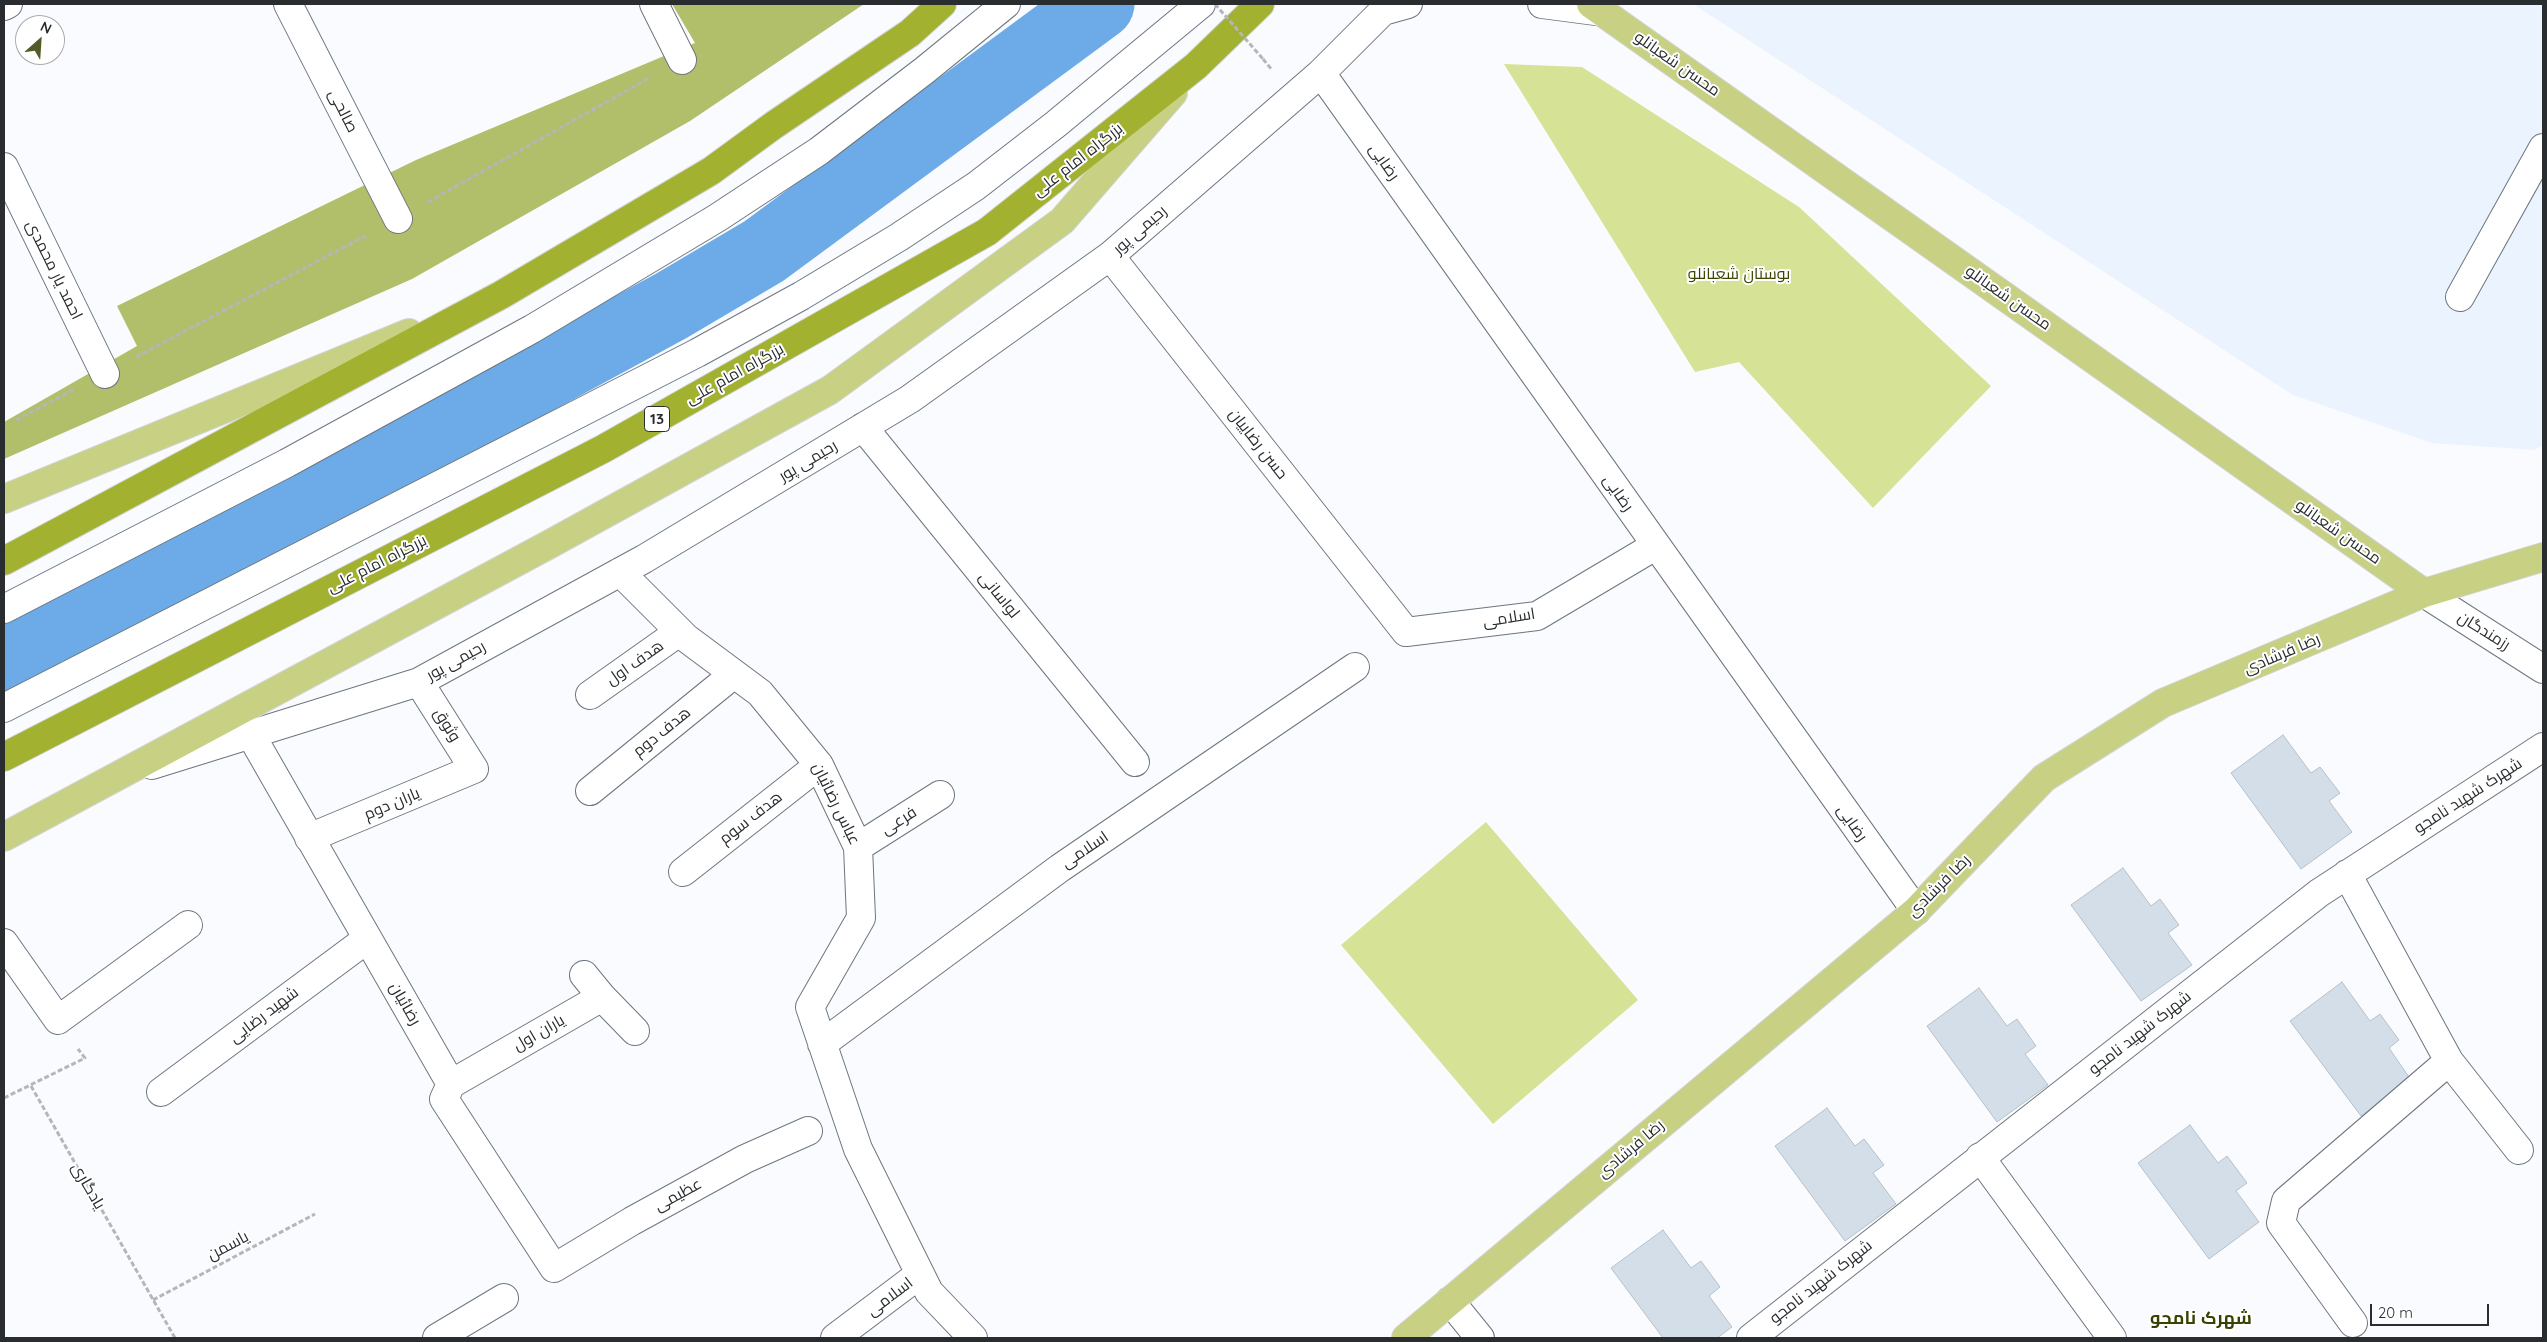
<!DOCTYPE html>
<html>
<head>
<meta charset="utf-8">
<style>
  body { margin:0 }
  #map { position:relative; width:2547px; height:1342px; overflow:hidden; background:#f9fbfe; font-family:Quicksand,sans-serif }
  canvas { display:block }
  .frame { position:absolute; inset:0; border:5px solid #292d30; pointer-events:none }
  .north { position:absolute; left:15px; top:15px; width:50px; height:50px; box-sizing:border-box; background:#fff; border:1px solid #a9abac; border-radius:50%; rotate:26deg; font-size:14px; font-weight:700; line-height:20px; text-align:center; color:#292d30 }
  .north::after { content:''; display:block; margin:auto; width:18px; height:22px; background:#535b29; clip-path:polygon(50% 0,100% 100%,50% 72%,0 100%) }
  .scale { position:absolute; left:2370px; top:1304px; width:119px; height:22px; box-sizing:border-box; border:2px solid #292d30; border-top:0; padding-left:6px; font-size:15px; line-height:18px; white-space:nowrap; color:#292d30; -webkit-text-stroke:4px #fff; paint-order:stroke }
</style>
</head>
<body>
<div id="map">
<canvas width="2547" height="1342"></canvas>
<div class="frame"></div>
<div class="north">N</div>
<div class="scale">20 m</div>
</div>
<script>
const ctx = document.querySelector('canvas').getContext('2d');
ctx.lineJoin = 'round';
function fill(path, color) { ctx.fillStyle = color; ctx.fill(path, 'evenodd'); }
const toPath = rows => new Path2D(rows.map(r => 'M' + r).join(''));
function strokePath(path, color, width, dash) { ctx.strokeStyle = color; ctx.lineWidth = width; ctx.lineCap = dash ? 'butt' : 'round'; ctx.setLineDash(dash || []); ctx.stroke(path); }
function write(font, color, halo, rows, align = 'center') {
  ctx.font = font + ' Quicksand,Cairo,sans-serif'; ctx.lineWidth = 4; ctx.setLineDash([]); ctx.textBaseline = 'middle'; ctx.strokeStyle = halo; ctx.fillStyle = color; for (const [text, x, y, turn = 0] of rows) {
    ctx.save(); ctx.translate(x, y); ctx.rotate((+turn || 0) * Math.PI / 180); ctx.textAlign = isNaN(turn) ? turn : align; if (halo) ctx.strokeText(text, 0, 0); ctx.fillText(text, 0, 0); ctx.restore();
  }
}
fill(toPath([
  [1693,4,2543,4,2543,446,2534,450,2432,443,2293,395]
]), '#ebf4fe');
fill(toPath([
  [1504,64,1582,67,1799,207,1991,386,1873,508,1739,362,1695,372],
  [1486,822,1638,1000,1493,1124,1341,945]
]), '#d6e397');
fill(toPath([
  [672,4,864,4,690,121,412,279,4,459,4,422,137,346,117,306,416,160,695,43]
]), '#b1be6a');
strokePath(toPath([
  [4,658,461,420,671,306,764,251,1099,4]
]), '#6cabe7', 71);
const building = toPath([
  [2283,735,2311,773,2320,767,2340,793,2329,801,2352,832,2301,869,2231,773,2283,735],
  [2123,868,2151,906,2160,899,2179,925,2168,933,2192,965,2141,1001,2071,905,2123,868],
  [2342,982,2370,1021,2380,1014,2399,1040,2389,1048,2411,1080,2361,1116,2290,1021,2342,982],
  [1979,988,2007,1026,2017,1019,2036,1046,2025,1054,2048,1085,1997,1122,1927,1026,1979,988],
  [1827,1108,1855,1146,1864,1139,1884,1165,1873,1173,1896,1204,1845,1241,1775,1146,1827,1108],
  [2190,1125,2218,1163,2227,1156,2247,1183,2236,1191,2259,1222,2209,1259,2138,1163,2190,1125],
  [1663,1230,1691,1268,1701,1261,1720,1287,1709,1296,1732,1327,1717,1338,1663,1338,1611,1268,1663,1230]
]);
fill(building, '#d3dee8');
strokePath(building, '#b6c0ca', 1);
const minor = toPath([
  [288,4,398,219],
  [654,4,682,60],
  [1542,4,1603,12],
  [4,6,8,4],
  [1321,73,1916,911],
  [4,167,105,374],
  [1110,256,1406,632,1537,616,1655,546],
  [2460,297,2543,148],
  [863,427,1135,762],
  [620,572,686,638,760,693,819,765,858,847,861,918,810,1007,858,1149,929,1292,973,1338],
  [2424,593,2543,669],
  [4,609,287,463,532,329,717,218,819,151,925,70,1006,4],
  [590,695,679,632],
  [4,708,697,353,801,296,899,237,976,186,1056,124,1201,4],
  [251,735,451,1084,444,1099,554,1268,632,1221,745,1159,808,1131],
  [152,765,419,682,644,559,910,399,1110,256,1321,73,1383,11,1408,4],
  [590,791,734,674],
  [309,838,474,769,419,682],
  [858,847,940,795],
  [683,872,819,765],
  [2347,874,2449,1061,2519,1150],
  [4,943,58,1020,188,925],
  [602,997,635,1031],
  [822,1044,1060,868,1355,667],
  [451,1084,602,997,584,975],
  [161,1092,367,939],
  [1980,1157,2112,1338],
  [1450,1301,1480,1338],
  [2353,1323,2281,1223,2286,1201,2449,1061],
  [437,1338,504,1298],
  [835,1338,920,1274],
  [1751,1338,2319,893,2543,747]
]);
const major = toPath([
  [1591,4,2424,593],
  [4,499,409,333],
  [4,837,550,544,830,390,1062,221,1173,93],
  [1406,1338,1916,911,2044,778,2163,703,2424,593,2543,557]
]);
const highway = toPath([
  [4,561,501,295,711,171,774,125,910,33,942,4],
  [4,757,603,449,987,232,1196,66,1260,4]
]);
strokePath(minor, '#6d767f', 30);
strokePath(major, '#d4d5d6', 30);
strokePath(highway, '#d4d5d6', 30);
strokePath(toPath([
  [1263,59,1272,70],
  [428,202,651,77],
  [136,357,367,235],
  [16,420,75,389],
  [31,1086,175,1338],
  [4,1098,85,1058,78,1049],
  [153,1300,315,1214]
]), '#b4b7ba', 3, [5, 2.5]);
strokePath(minor, '#fff', 28);
strokePath(major, '#c7d083', 28);
strokePath(highway, '#a2b130', 28);
strokePath(toPath([
  [1215,4,1263,59]
]), '#b4b7ba', 3, [5, 2.5]);
for (const [x, y, w] of [
  [657,419,25]
]) { const box = new Path2D(); box.roundRect(x - w / 2, y - 12.5, w, 25, 4); ctx.fillStyle = '#fff'; ctx.fill(box); strokePath(box, '#292d30', 1); }
write('bold 15px', '#292d30', null, [
  ["13",657,419]
]);
write('16px', '#292d30', '#fff', [
  ["محسن شعبانلو",1677,64,35],
  ["صالحی",343,111,63],
  ["بزرگراه امام علی",1078,160,-38],
  ["رضایی",1384,162,55],
  ["رحیمی پور",1140,230,-41],
  ["احمد یار محمدی",54,270,64],
  ["محسن شعبانلو",2008,298,35],
  ["بزرگراه امام علی",735,374,-29],
  ["حسن رضاییان",1258,444,52],
  ["رحیمی پور",808,461,-31],
  ["رضایی",1618,493,55],
  ["محسن شعبانلو",2338,532,35],
  ["بزرگراه امام علی",377,564,-27],
  ["لواسانی",999,595,51],
  ["اسلامی",1509,618,-9],
  ["رزمندگان",2484,631,32],
  ["رضا فرشادی",2282,654,-23],
  ["رحیمی پور",456,661,-29],
  ["هدف اول",635,663,-35],
  ["وثوق",447,725,58],
  ["هدف دوم",662,732,-39],
  ["شهرک شهید نامجو",2468,796,-33],
  ["یاران دوم",392,804,-23],
  ["عباس رضائیان",836,804,64],
  ["هدف سوم",751,818,-38],
  ["فرعی",899,821,-32],
  ["رضایی",1852,823,55],
  ["اسلامی",1085,850,-34],
  ["رضا فرشادی",1939,886,-45],
  ["رضائیان",405,1004,60],
  ["شهید رضایی",264,1015,-37],
  ["یاران اول",539,1033,-30],
  ["شهرک شهید نامجو",2140,1033,-38],
  ["رضا فرشادی",1631,1149,-40],
  ["یادگاری",88,1186,60],
  ["عظیمی",678,1195,-29],
  ["یاسمن",228,1246,-28],
  ["شهرک شهید نامجو",1821,1282,-38],
  ["اسلامی",890,1297,-37]
]);
write('16px', '#3d4401', '#fff', [
  ["بوستان شعبانلو",1739,274]
]);
write('bold 18px', '#3a4102', '#fff', [
  ["شهرک نامجو",2201,1319]
]);
</script>
</body>
</html>
